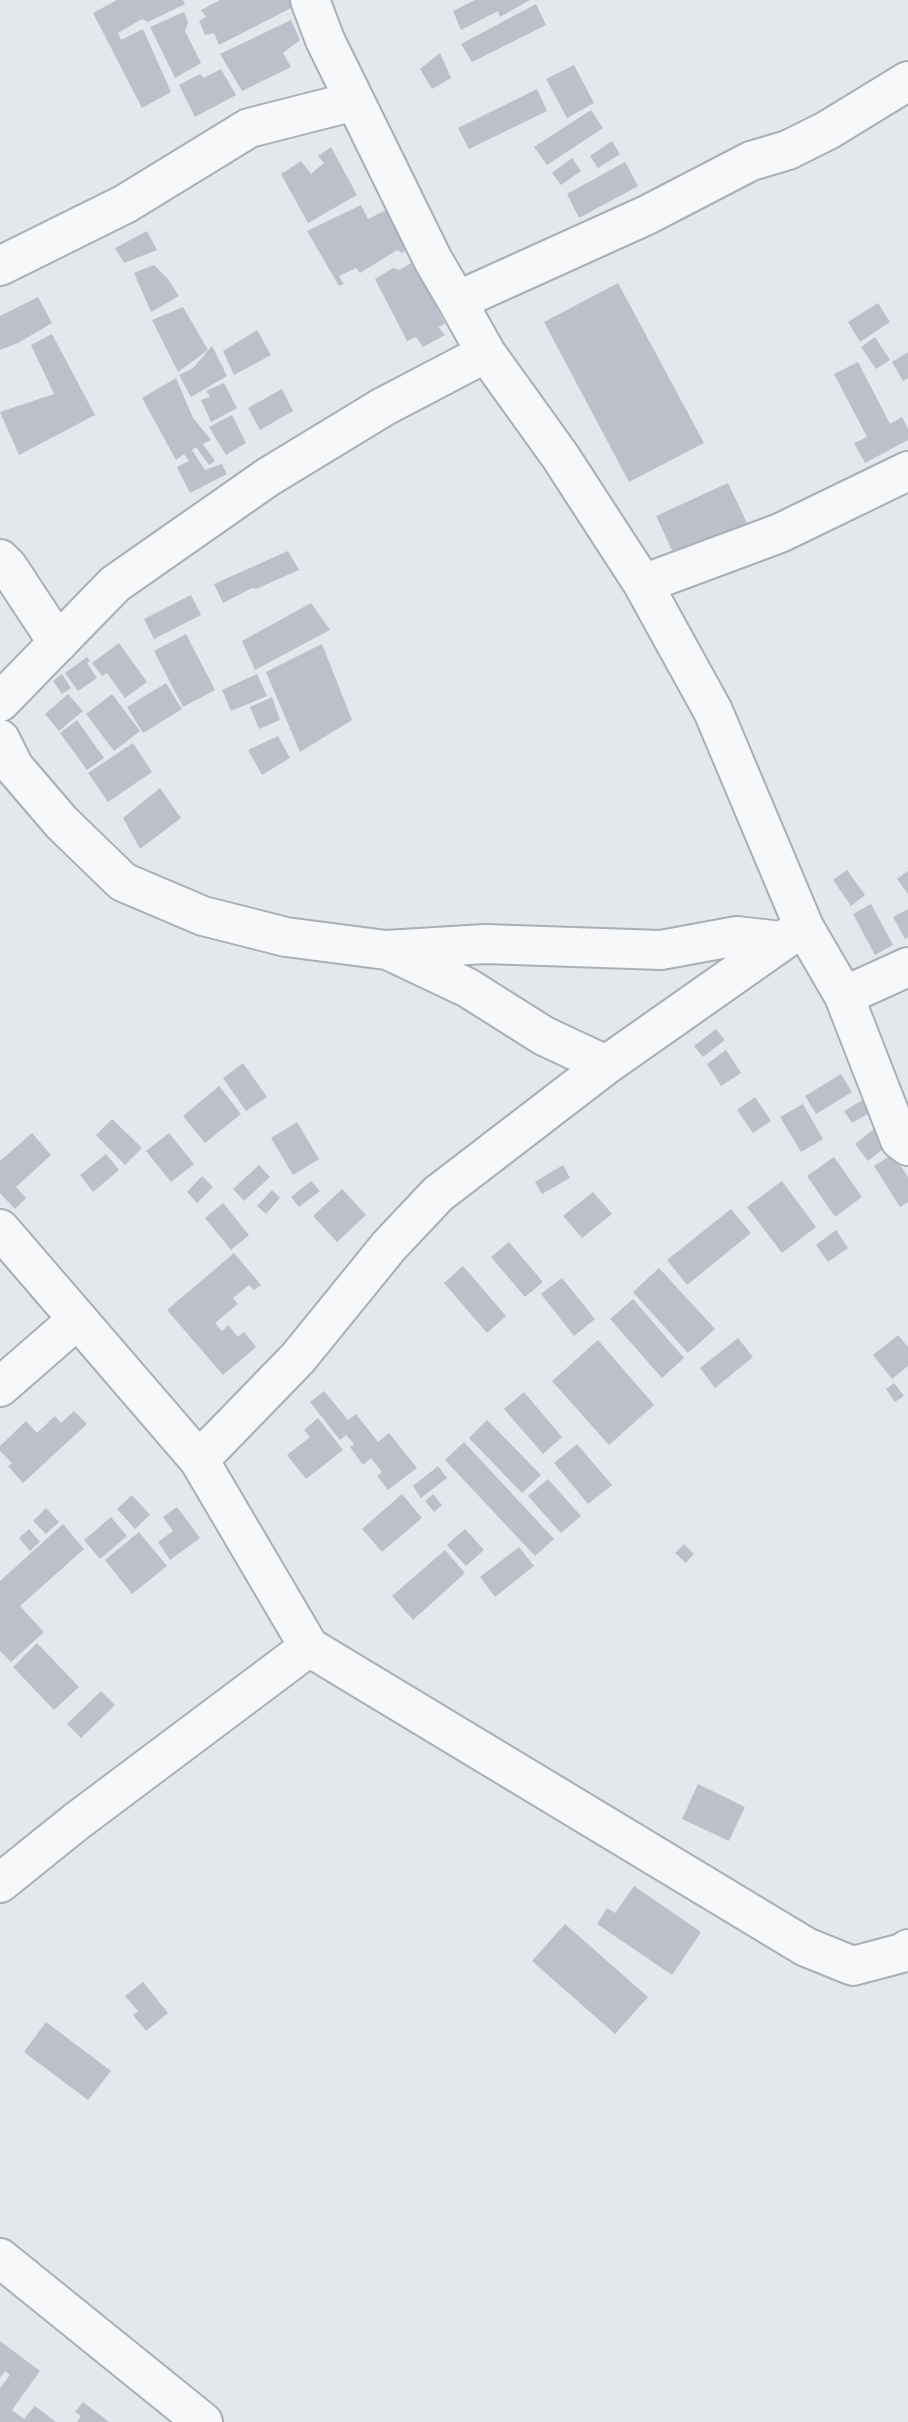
<!DOCTYPE html>
<html>
<head>
<meta charset="utf-8">
<style>
  body { margin:0 }
  canvas { display:block; background:#e4e7ec }
</style>
</head>
<body>
<canvas width="908" height="2422"></canvas>
<script>
const ctx = document.querySelector('canvas').getContext('2d');
ctx.lineJoin = 'round';
function fill(path, color) { ctx.fillStyle = color; ctx.fill(path, 'evenodd'); }
const toPath = rows => new Path2D(rows.map(r => 'M' + r).join(''));
function strokePath(path, color, width, dash) { ctx.strokeStyle = color; ctx.lineWidth = width; ctx.lineCap = dash ? 'butt' : 'round'; ctx.setLineDash(dash || []); ctx.stroke(path); }
fill(toPath([
  [117,0,183,0,185,4,148,22,142,19,118,33,121,40,143,29,171,92,142,108,93,13],
  [220,0,290,0,293,7,219,45,214,33,205,35,199,21,206,17,201,10],
  [475,0,530,0,500,17,498,11,461,30,453,11],
  [536,4,546,25,472,62,461,44],
  [184,12,188,22,185,31,201,63,175,78,150,27],
  [291,20,300,40,283,53,291,67,242,91,220,54],
  [440,53,451,78,432,89,420,69],
  [574,65,594,103,567,118,546,79],
  [221,69,236,95,195,117,179,85,200,74,204,78],
  [537,89,547,111,469,149,458,128],
  [591,110,603,128,547,165,534,147],
  [612,141,620,154,598,168,590,156],
  [331,147,357,195,308,223,281,174,301,161,311,174,324,163,318,156],
  [572,158,581,171,561,185,552,173],
  [625,162,638,186,579,218,567,194],
  [361,205,368,219,390,208,416,245,402,253,397,250,360,273,356,268,339,276,344,284,339,286,307,231],
  [147,231,157,250,124,263,115,248],
  [413,262,445,324,438,327,445,335,423,347,416,337,407,341,375,279,393,268,399,270],
  [154,265,168,279,179,296,151,312,134,273],
  [618,283,704,443,629,482,544,322],
  [38,297,52,323,18,343,0,350,0,316],
  [878,303,890,322,860,342,848,322],
  [183,307,208,350,178,372,152,320],
  [257,330,271,355,234,375,223,351],
  [52,334,95,415,19,455,0,412,54,394,31,345],
  [875,337,890,360,876,369,861,347],
  [212,346,227,376,191,397,179,375,193,368],
  [908,352,908,378,903,381,892,362],
  [858,362,890,424,902,417,908,429,908,440,865,463,854,443,867,437,834,374],
  [176,378,193,418,211,440,203,444,215,461,209,465,196,447,192,450,205,470,222,464,227,474,190,493,177,467,189,461,184,454,176,460,142,398],
  [224,383,237,408,211,422,201,400,210,397,206,391],
  [282,389,293,411,260,430,248,408],
  [232,415,246,443,226,455,209,427],
  [728,483,748,525,676,559,656,516],
  [288,551,299,570,256,589,252,588,223,603,214,584],
  [191,595,201,615,154,639,144,619],
  [311,603,330,630,255,670,242,641],
  [186,634,215,690,183,707,154,651],
  [119,643,147,682,125,698,107,673,102,676,92,663],
  [322,644,352,720,300,752,266,672],
  [87,657,90,661,87,663,97,678,78,691,65,673],
  [62,674,71,688,62,694,53,681],
  [257,674,267,696,231,711,222,690],
  [166,683,182,709,143,733,127,707],
  [68,694,83,711,59,731,45,714],
  [112,694,140,731,114,751,86,714],
  [272,697,280,720,259,729,250,707],
  [77,720,104,758,87,770,60,733],
  [278,736,290,758,262,775,248,750],
  [133,743,152,772,108,802,88,773],
  [160,788,181,818,140,849,123,818],
  [847,870,865,895,851,906,833,880],
  [908,871,908,894,897,879],
  [871,904,893,945,875,955,853,914],
  [908,909,908,937,905,939,893,917],
  [716,1029,725,1040,703,1057,694,1046],
  [726,1050,741,1073,721,1086,707,1064],
  [243,1063,267,1097,246,1111,223,1078],
  [841,1074,852,1092,816,1114,805,1096],
  [219,1086,241,1114,205,1143,183,1116],
  [755,1097,771,1121,753,1133,737,1110],
  [864,1099,871,1112,852,1123,844,1111],
  [803,1104,823,1139,801,1152,780,1117],
  [112,1119,142,1148,125,1165,96,1135],
  [297,1122,319,1159,293,1175,271,1138],
  [878,1126,891,1143,868,1161,855,1144],
  [32,1133,51,1155,16,1187,26,1198,15,1209,0,1193,0,1161],
  [169,1133,194,1164,171,1182,146,1151],
  [106,1154,119,1170,93,1192,80,1175],
  [893,1154,908,1177,908,1202,900,1207,874,1166],
  [834,1157,862,1197,835,1217,807,1176],
  [259,1165,270,1177,244,1201,233,1189],
  [563,1165,570,1178,542,1194,535,1182],
  [202,1176,213,1187,197,1203,187,1192],
  [311,1181,320,1191,299,1207,291,1197],
  [782,1181,816,1227,782,1253,747,1207],
  [342,1189,366,1215,337,1242,313,1216],
  [272,1190,280,1198,266,1214,257,1206],
  [593,1192,612,1214,582,1238,563,1216],
  [223,1203,249,1235,231,1250,205,1218],
  [731,1209,751,1233,687,1285,667,1260],
  [836,1230,848,1248,828,1262,816,1245],
  [509,1242,543,1282,525,1297,491,1257],
  [234,1253,261,1285,254,1290,249,1285,233,1298,238,1304,215,1323,222,1331,228,1325,238,1337,244,1332,256,1347,223,1375,167,1310],
  [463,1266,506,1316,487,1333,444,1283],
  [659,1268,715,1329,688,1353,633,1292],
  [562,1278,595,1319,574,1336,541,1294],
  [633,1299,684,1358,662,1378,610,1319],
  [898,1335,908,1347,908,1366,892,1379,873,1355],
  [738,1338,753,1357,715,1388,700,1368],
  [598,1340,654,1405,609,1445,552,1381],
  [894,1383,904,1396,895,1402,886,1389],
  [324,1391,348,1420,356,1414,378,1442,389,1433,417,1468,388,1490,377,1476,382,1472,371,1458,363,1465,350,1447,354,1444,346,1435,340,1440,310,1402],
  [524,1392,562,1437,543,1454,504,1409],
  [74,1411,87,1424,23,1483,8,1466,12,1463,0,1451,0,1446,26,1421,37,1433,55,1416,61,1423],
  [318,1418,343,1450,306,1479,287,1455,310,1437,304,1430],
  [487,1420,541,1475,522,1493,469,1438],
  [464,1442,554,1539,535,1556,445,1460],
  [577,1444,612,1485,588,1504,554,1463],
  [438,1466,447,1478,421,1498,413,1486],
  [548,1479,581,1516,561,1533,528,1496],
  [402,1494,422,1518,382,1552,362,1529],
  [433,1494,442,1505,434,1512,425,1501],
  [132,1495,150,1515,135,1529,117,1509],
  [177,1507,200,1538,170,1560,158,1542,173,1531,163,1517],
  [46,1508,59,1522,46,1534,33,1521],
  [111,1517,127,1536,100,1559,84,1540],
  [63,1524,84,1549,20,1606,44,1632,11,1662,0,1651,0,1581],
  [29,1529,40,1542,30,1551,19,1538],
  [465,1529,484,1550,466,1566,447,1545],
  [139,1532,167,1566,132,1594,105,1560],
  [684,1544,694,1554,686,1563,675,1553],
  [519,1547,534,1566,495,1597,480,1577],
  [445,1550,465,1573,413,1620,392,1596],
  [37,1643,79,1687,54,1710,13,1667],
  [101,1691,115,1705,81,1738,67,1724],
  [698,1784,745,1807,729,1841,682,1819],
  [634,1886,701,1932,672,1975,597,1924,607,1908,615,1913],
  [565,1924,648,1997,615,2034,532,1961],
  [143,1982,168,2013,146,2031,133,2015,138,2011,125,1996],
  [46,2022,111,2071,88,2100,24,2052],
  [0,2341,40,2371,12,2410,24,2419,35,2406,56,2422,0,2422,0,2388,10,2375,5,2371,0,2378],
  [83,2402,109,2422,77,2422,81,2416,75,2412]
]), '#bbc0ca');
const minor = toPath([
  [310,0,325,40,433,260,457,301,486,353,560,456,643,584,713,711,804,927,844,996,900,1140,908,1146],
  [0,266,125,204,249,128,355,101],
  [457,301,647,215,751,161,788,150,828,130,908,81],
  [0,559,8,567,58,643],
  [643,584,780,533,908,471],
  [0,702,115,584,268,477,383,407,486,353],
  [0,739,14,767,62,823,123,882,203,916,286,937,386,950,485,944,661,950,737,936,781,941],
  [392,952,468,988,544,1036,606,1065],
  [844,996,908,967],
  [0,1229,199,1460,309,1647,77,1821,0,1883],
  [0,1387,78,1319],
  [199,1460,298,1358,389,1246,438,1194,606,1065,791,935],
  [309,1647,806,1947,853,1966,902,1953,908,1949],
  [0,2258,203,2422]
]);
strokePath(minor, '#a9aeb7', 42);
strokePath(minor, '#f7f8fa', 38);
</script>
</body>
</html>
